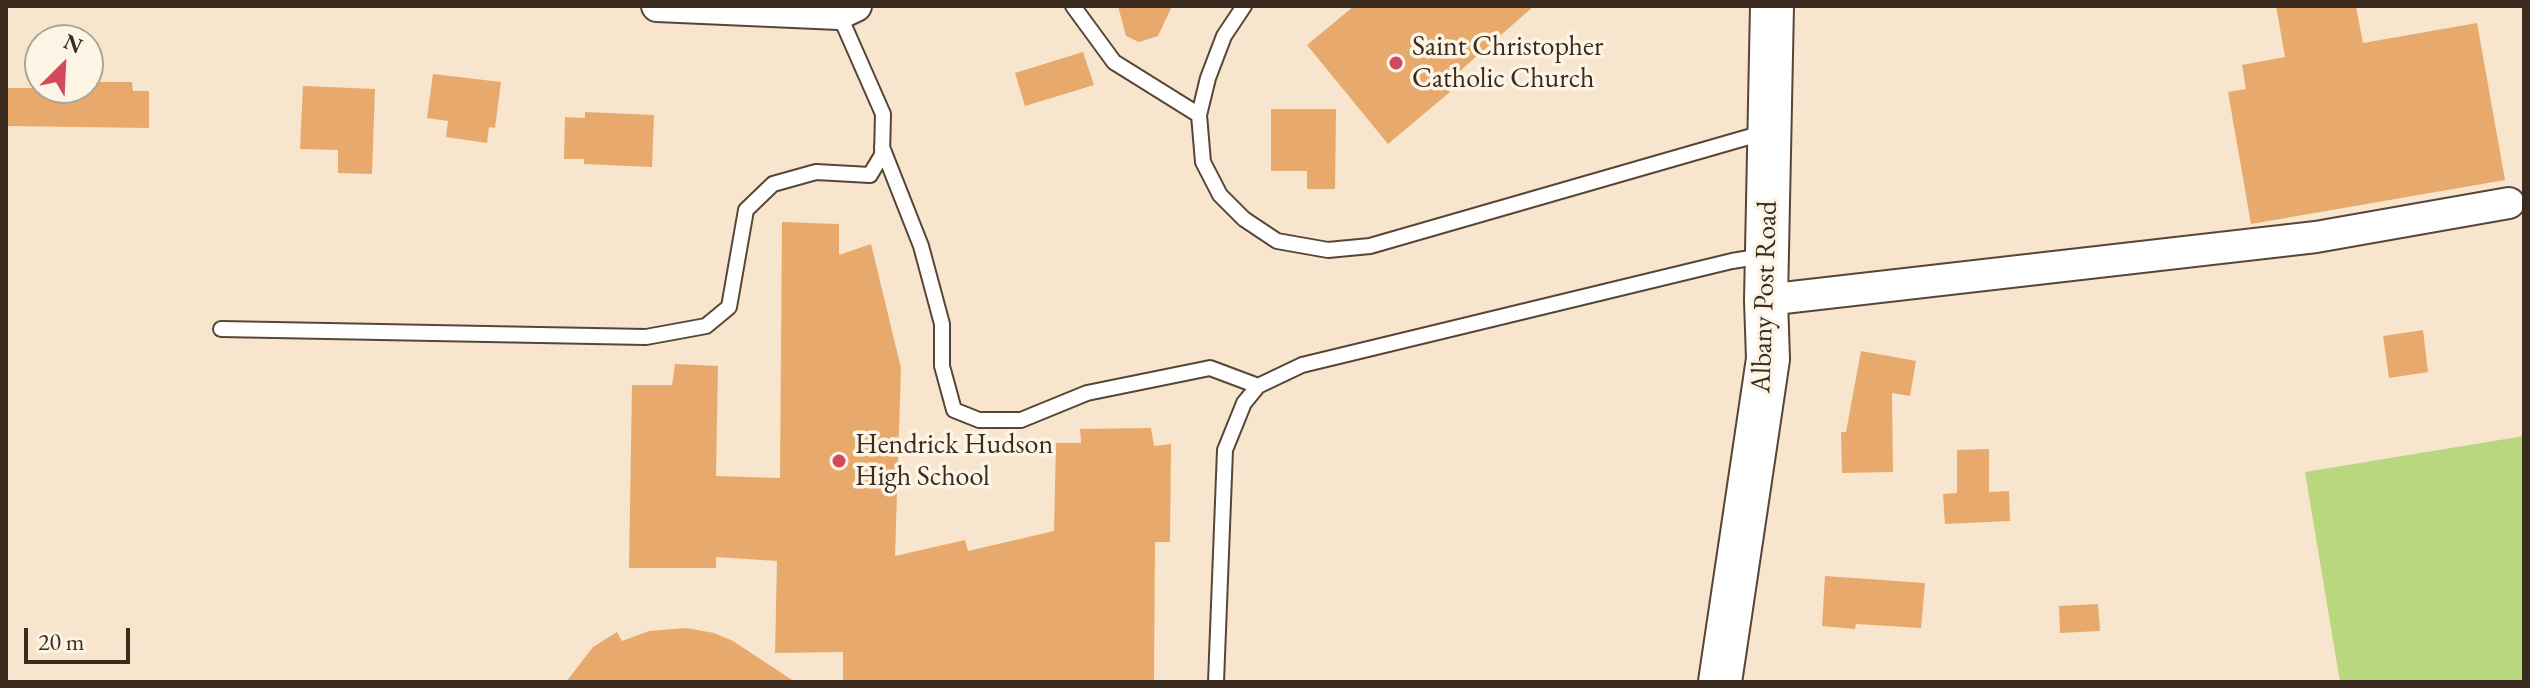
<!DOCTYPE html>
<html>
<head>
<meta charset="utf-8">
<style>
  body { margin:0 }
  #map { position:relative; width:2530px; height:688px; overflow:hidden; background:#f7e5cd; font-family:"EB Garamond",serif }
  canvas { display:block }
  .frame { position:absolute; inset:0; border:8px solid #3b2a1e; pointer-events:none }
  .north { position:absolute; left:24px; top:24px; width:80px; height:80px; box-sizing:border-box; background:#fcf5e5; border:2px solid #afa495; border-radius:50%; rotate:24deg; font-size:22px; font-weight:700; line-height:32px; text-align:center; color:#3b2a1e }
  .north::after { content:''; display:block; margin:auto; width:28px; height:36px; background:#d1495b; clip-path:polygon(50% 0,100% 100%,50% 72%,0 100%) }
  .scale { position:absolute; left:24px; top:628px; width:106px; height:36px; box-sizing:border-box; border:4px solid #3b2a1e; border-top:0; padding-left:10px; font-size:24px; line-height:28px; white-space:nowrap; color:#3b2a1e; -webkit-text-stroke:6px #fcf5e5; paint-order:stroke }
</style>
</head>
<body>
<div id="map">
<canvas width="2530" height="688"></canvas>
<div class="frame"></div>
<div class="north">N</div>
<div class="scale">20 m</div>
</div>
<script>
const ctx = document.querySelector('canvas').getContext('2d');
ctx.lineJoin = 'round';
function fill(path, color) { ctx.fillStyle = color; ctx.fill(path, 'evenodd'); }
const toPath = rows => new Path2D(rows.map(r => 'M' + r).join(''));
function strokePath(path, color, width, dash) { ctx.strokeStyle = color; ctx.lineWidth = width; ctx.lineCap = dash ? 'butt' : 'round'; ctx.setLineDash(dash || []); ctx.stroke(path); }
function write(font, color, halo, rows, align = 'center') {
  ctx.font = font + ' "EB Garamond",serif'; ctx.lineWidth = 7; ctx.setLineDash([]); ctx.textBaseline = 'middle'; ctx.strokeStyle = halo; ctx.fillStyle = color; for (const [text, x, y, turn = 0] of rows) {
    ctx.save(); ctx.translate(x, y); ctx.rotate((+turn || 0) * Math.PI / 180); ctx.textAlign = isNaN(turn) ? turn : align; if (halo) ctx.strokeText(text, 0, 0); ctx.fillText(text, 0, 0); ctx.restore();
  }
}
fill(toPath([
  [2524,436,2524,682,2340,682,2305,472]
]), '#b8d77e');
fill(toPath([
  [1118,6,1172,6,1158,36,1139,42,1126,36],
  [1354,6,1534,6,1444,85,1450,92,1388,144,1307,45],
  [2276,6,2356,6,2363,43,2477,23,2505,180,2251,224,2228,92,2246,89,2242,65,2285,57],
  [1083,52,1094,85,1025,106,1015,73],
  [433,74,501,82,495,128,489,127,487,143,446,137,448,121,427,118],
  [88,82,132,82,133,91,149,91,149,128,6,126,6,88,88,88],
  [303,86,375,89,372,174,338,173,338,150,300,149],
  [1271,109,1336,109,1335,189,1307,189,1307,171,1271,171],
  [585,112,654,115,652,167,584,164,584,159,564,159,565,117,585,118],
  [782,222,839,224,839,255,871,244,901,368,895,556,965,540,968,551,1054,531,1056,443,1081,443,1080,429,1151,428,1154,446,1171,444,1170,542,1155,542,1154,682,843,682,843,652,775,653,777,561,716,557,716,568,629,568,632,385,672,385,675,364,718,366,716,476,780,478],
  [2423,330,2428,372,2389,378,2383,336],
  [1861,351,1916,361,1910,396,1892,393,1893,472,1842,473,1841,432,1846,432],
  [1989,449,1989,492,2009,491,2010,521,1945,524,1943,494,1957,493,1957,450],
  [1825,576,1925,583,1921,628,1856,624,1855,629,1822,626],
  [2098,604,2100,631,2060,633,2059,606],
  [686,628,714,633,733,641,795,682,566,682,593,647,617,632,622,641,649,631]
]), '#e8aa6c');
const lane = toPath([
  [1073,6,1114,62,1199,115],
  [1244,6,1224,36,1208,78,1199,115,1203,162,1220,195,1244,219,1277,241,1328,250,1370,246,1766,132],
  [882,147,921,246,942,324,942,366,954,410,979,420,1021,420,1087,393,1210,368,1258,386],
  [221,329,646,337,706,326,729,307,746,210,773,184,816,172,870,175,882,155,883,114,839,14],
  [1216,682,1225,450,1244,403,1258,386,1302,365,1732,261,1763,256]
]);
const street = toPath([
  [657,6,839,14,856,6],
  [1766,300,2316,237,2509,203]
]);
const secondary = toPath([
  [1720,682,1768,359,1766,300,1772,6]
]);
strokePath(lane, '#574638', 18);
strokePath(street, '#574638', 34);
strokePath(secondary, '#574638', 46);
strokePath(lane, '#fff', 14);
strokePath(street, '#fff', 30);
strokePath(secondary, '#fff', 42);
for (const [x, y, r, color] of [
  [1396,63,8,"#d1495b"],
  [839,461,8,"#d1495b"]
]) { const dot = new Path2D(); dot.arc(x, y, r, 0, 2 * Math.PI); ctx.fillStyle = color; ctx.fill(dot); strokePath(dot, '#fcf5e5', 3); }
write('28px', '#3b2a1e', '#fcf5e5', [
  ["Saint Christopher",1412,47],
  ["Catholic Church",1412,79],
  ["Hendrick Hudson",855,445],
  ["High School",855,477]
], 'left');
write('28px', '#3b2a1e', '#fcf5e5', [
  ["Albany Post Road",1765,297,-88]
]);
</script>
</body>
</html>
